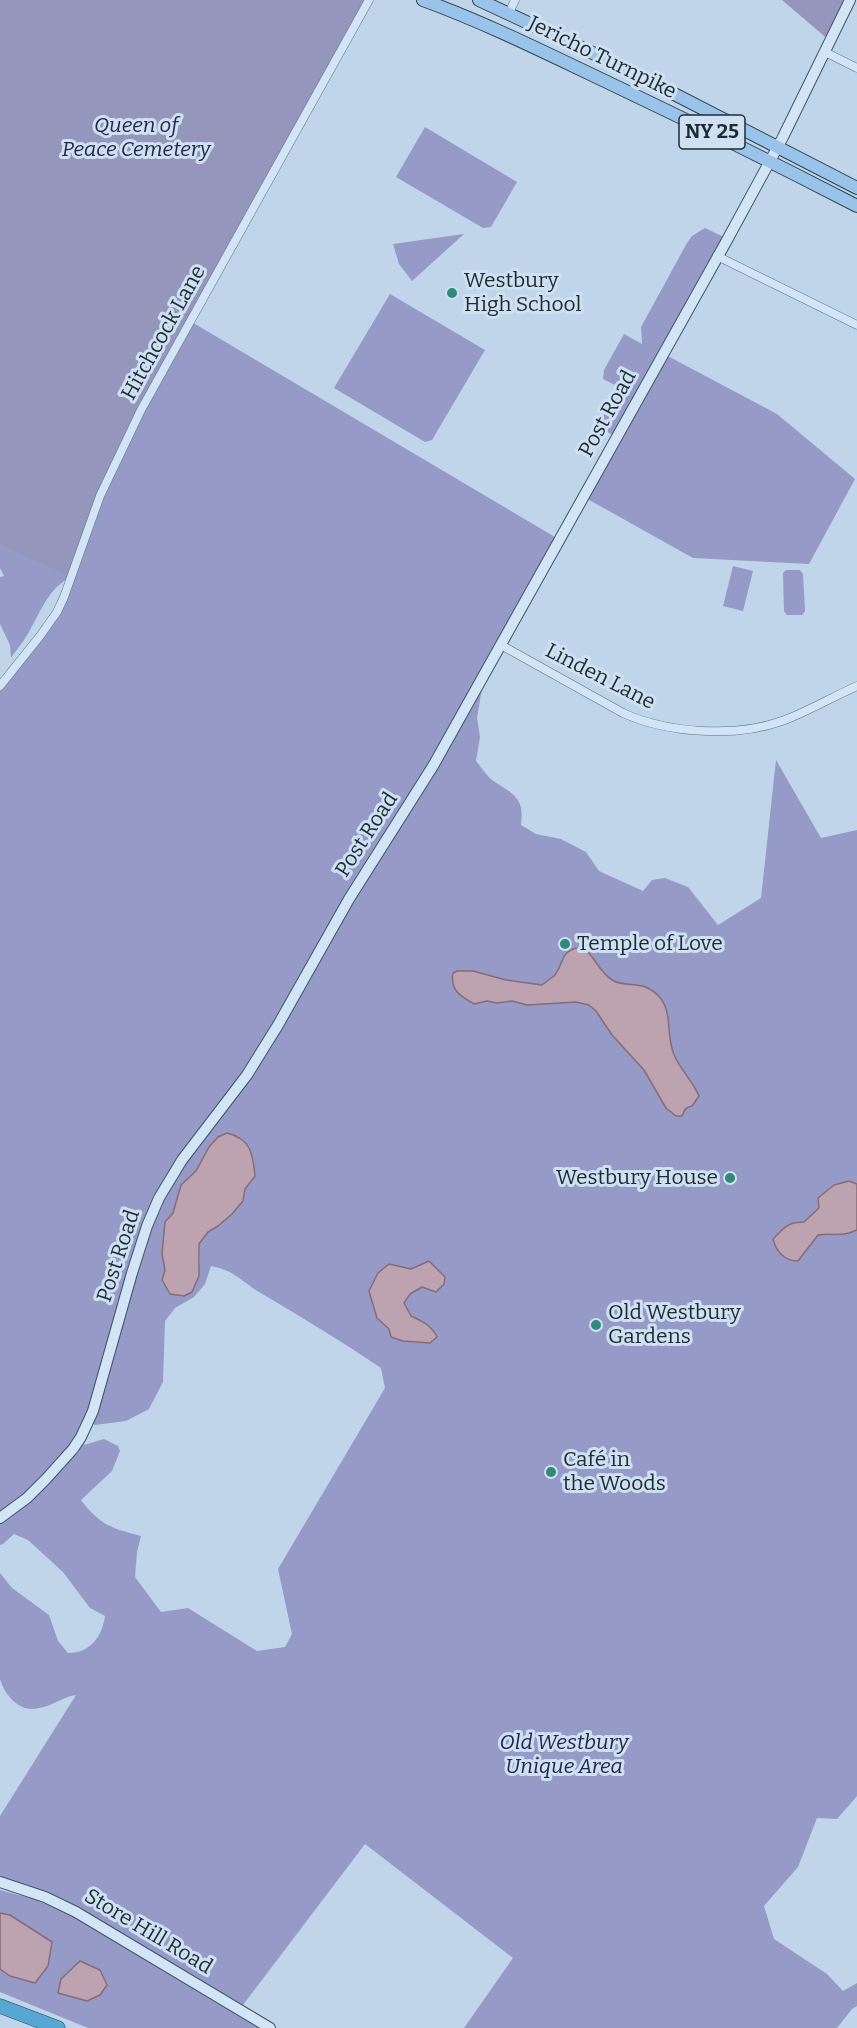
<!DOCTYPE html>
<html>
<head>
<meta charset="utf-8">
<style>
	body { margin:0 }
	canvas { display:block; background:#c0d5e9 }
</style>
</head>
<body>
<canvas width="857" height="2028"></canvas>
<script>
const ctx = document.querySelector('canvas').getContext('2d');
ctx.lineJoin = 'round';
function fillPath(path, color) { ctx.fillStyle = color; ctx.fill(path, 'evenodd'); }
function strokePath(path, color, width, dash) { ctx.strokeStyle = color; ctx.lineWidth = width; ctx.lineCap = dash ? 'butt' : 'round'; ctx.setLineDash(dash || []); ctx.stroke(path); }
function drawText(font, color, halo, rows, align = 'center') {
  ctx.font = font + ' Bitter,serif'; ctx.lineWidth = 6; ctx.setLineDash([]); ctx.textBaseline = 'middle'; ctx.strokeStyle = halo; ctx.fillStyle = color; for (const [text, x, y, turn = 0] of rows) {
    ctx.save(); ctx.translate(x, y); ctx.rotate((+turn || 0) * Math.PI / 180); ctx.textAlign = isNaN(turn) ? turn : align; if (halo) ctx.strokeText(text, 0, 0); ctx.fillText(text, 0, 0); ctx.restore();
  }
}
const green = new Path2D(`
	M 425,127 L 517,182 L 491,227 L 483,228 L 396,177 Z
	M 705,228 L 728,239 L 664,354 L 777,414 L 855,479 L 809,564 L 693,558 L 584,497 L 617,438 L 598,426 L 619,387 L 603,379 L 604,370 L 624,334 L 642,344 L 641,327 L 687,243 L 692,236 Z
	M 464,234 L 412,281 L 399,264 L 393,244 Z
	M 390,294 L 485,350 L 432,440 L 425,442 L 334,388 Z
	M 190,321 L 560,540 L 484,676 L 477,718 L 480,737 L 476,761 C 481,767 486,775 492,780 C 512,794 525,796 521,825 L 536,834 L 561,839 L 586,852 L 599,871 L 643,891 L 652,880 L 665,878 L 688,887 L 718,925 L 761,898 L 776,760 L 821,838 L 857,830 L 857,1796 L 837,1819 L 817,1818 L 798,1867 L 764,1906 L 774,1939 L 827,1974 L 843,1991 L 857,1983 L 857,2006 L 852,2009 L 837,2028 L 464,2028 L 513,1958 L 365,1844 L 243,2005 L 117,1930 L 113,1934 L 0,1882 L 0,1816 L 76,1695 C 63,1697 52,1706 39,1708 C 20,1713 5,1696 0,1679 L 0,1573 L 12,1588 L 49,1615 L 58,1641 L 68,1653 C 90,1653 102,1637 105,1616 L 90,1608 L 63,1572 L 28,1540 L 14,1534 L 3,1544 L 0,1545 L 0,691 L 57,612 L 70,577 C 48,590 42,609 30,630 C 25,640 17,649 11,658 L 10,645 L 0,624 L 0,577 L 4,576 L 0,568 L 0,515 L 100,496 ZM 199,1244 L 200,1264 L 162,1280 L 165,1270 ZM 211,1266 C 235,1271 240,1280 259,1292 C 300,1316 341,1341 381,1368 L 385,1388 L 278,1569 L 292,1634 L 285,1647 L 257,1651 L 188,1608 L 161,1612 L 135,1577 L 137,1552 L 141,1536 C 111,1528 100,1525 81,1500 L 112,1471 L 120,1451 L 118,1446 L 104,1439 L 84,1445 L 92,1423 L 95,1425 L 126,1421 L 149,1409 L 163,1382 L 165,1321 L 175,1308 L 194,1297 L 205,1284 Z
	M 733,566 L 753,571 L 743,611 L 723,606 Z
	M 786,570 L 800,570 L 803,574 L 805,611 L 802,615 L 787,615 L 784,611 L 783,573 Z
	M 0,1890 L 37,1900 L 84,1922 L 260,2028 L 88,2028 L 0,1992 Z`);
const cemetery = new Path2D(`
	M 0,0 L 370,0 L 182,335 L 100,496 L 71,577 L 0,544 Z
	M 782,0 L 850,0 L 830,41 Z`);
const water = new Path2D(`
	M 582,947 C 593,953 598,971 612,980 C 623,987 637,982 648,988 C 678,1004 663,1033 675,1057 C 682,1071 693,1082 699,1096 L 692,1106 C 686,1107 684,1110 682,1116 L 676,1116 L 666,1108 L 644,1070 L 612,1035 L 596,1011 L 589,1005 L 576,1002 L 527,1005 L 512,1001 L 497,1003 L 487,1001 L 474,1004 C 461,996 450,991 453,973 L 457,971 L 473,971 L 506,980 L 542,985 C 546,982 550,979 554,976 C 565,964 558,950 582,947 Z
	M 227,1133 C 251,1139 253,1154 255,1176 L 245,1189 L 243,1201 L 232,1214 L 218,1226 L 208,1232 L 199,1244 L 199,1276 L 192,1292 L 184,1296 L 170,1294 L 162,1280 L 165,1270 L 162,1254 L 165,1222 L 173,1213 L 181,1185 L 196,1171 L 209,1147 L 218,1137 Z
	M 849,1181 L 857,1184 L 857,1230 C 843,1237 832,1233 818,1235 L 798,1261 C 784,1261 776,1251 773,1239 C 785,1227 788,1222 804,1222 L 819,1208 L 818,1198 L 834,1185 Z
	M 429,1261 L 445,1277 L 444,1284 L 436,1292 L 422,1287 L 410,1294 L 404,1303 L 411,1316 C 422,1321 432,1326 437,1337 L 430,1343 L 403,1341 L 391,1337 L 389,1329 L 377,1318 L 369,1291 L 378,1273 L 389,1264 L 411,1269 Z
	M 0,1913 L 10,1915 L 52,1942 L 48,1966 L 35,1983 L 10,1976 L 0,1969 Z
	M 80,1961 L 100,1970 L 107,1985 L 100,1995 L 87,2001 L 58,1993 L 61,1979 Z`);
const minor = new Path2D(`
	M 509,13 L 515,0
	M 825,52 L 857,68
	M 717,256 L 857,325
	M 501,645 L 623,713 C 667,733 735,738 782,721 C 807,712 832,697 857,686
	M 0,686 L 40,636 L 57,612 L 64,597 L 100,496 L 141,410 L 369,0`);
const secondary = new Path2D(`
	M 0,1518 L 27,1498 L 46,1479 L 73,1449 L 81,1437 L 93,1411 L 132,1273 L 147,1226 L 159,1198 L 182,1160 L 247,1075 L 278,1025 L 349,899 L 433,766 L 726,242 L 783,137 L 850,0
	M 0,1882 L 45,1897 L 76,1912 L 270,2028`);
const primary = new Path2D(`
	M 423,0 C 486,23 546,53 607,82 C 691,122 774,163 857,206
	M 479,0 L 614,63 L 857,188`);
const motorway = new Path2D(`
	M 0,2006 L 58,2028`);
const markers = [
	[452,293,6,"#2f8a77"],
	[565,944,6,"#2f8a77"],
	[730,1178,6,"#2f8a77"],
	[596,1325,6,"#2f8a77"],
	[551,1472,6,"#2f8a77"]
];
const shields = [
	[712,132,66]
];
const shieldNames = [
	["NY 25",712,132]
];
const streetNames = [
	["Jericho Turnpike",602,58,26],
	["Hitchcock Lane",164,333,-61],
	["Post Road",608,414,-61],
	["Linden Lane",600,677,27],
	["Post Road",367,835,-57],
	["Post Road",119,1256,-72],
	["Store Hill Road",148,1932,31]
];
const parkNames = [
	["Queen of",136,126],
	["Peace Cemetery",136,150],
	["Old Westbury",564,1743],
	["Unique Area",564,1767]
];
const poiNames = [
	["Westbury",464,281],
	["High School",464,305],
	["Temple of Love",577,944],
	["Westbury House",718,1178,"right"],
	["Old Westbury",608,1313],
	["Gardens",608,1337],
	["Café in",563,1460],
	["the Woods",563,1484]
];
fillPath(green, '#959ac6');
fillPath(cemetery, '#9497bb');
fillPath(water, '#bca3af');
strokePath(water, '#886b78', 1.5);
strokePath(minor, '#5a7481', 9);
strokePath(secondary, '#3d5762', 12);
strokePath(primary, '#2e464f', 14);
strokePath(motorway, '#2e464f', 15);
strokePath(minor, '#d2e4f5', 8);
strokePath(secondary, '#d2e4f5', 10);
strokePath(primary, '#9ac3ea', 12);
strokePath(motorway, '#56a7d3', 14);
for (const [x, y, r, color] of markers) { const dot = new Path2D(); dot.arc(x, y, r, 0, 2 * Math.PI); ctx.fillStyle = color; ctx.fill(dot); strokePath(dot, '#cfe0f2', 2); }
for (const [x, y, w] of shields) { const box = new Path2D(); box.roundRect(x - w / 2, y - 17, w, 34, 4.5); ctx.fillStyle = '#cfe0f2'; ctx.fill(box); strokePath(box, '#1d2c32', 1.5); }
drawText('bold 20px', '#1d2c32', null, shieldNames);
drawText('21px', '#1d2c32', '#cfe0f2', streetNames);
drawText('italic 21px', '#27254c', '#cfe0f2', parkNames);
drawText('21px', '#1d2c32', '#cfe0f2', poiNames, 'left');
</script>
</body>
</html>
